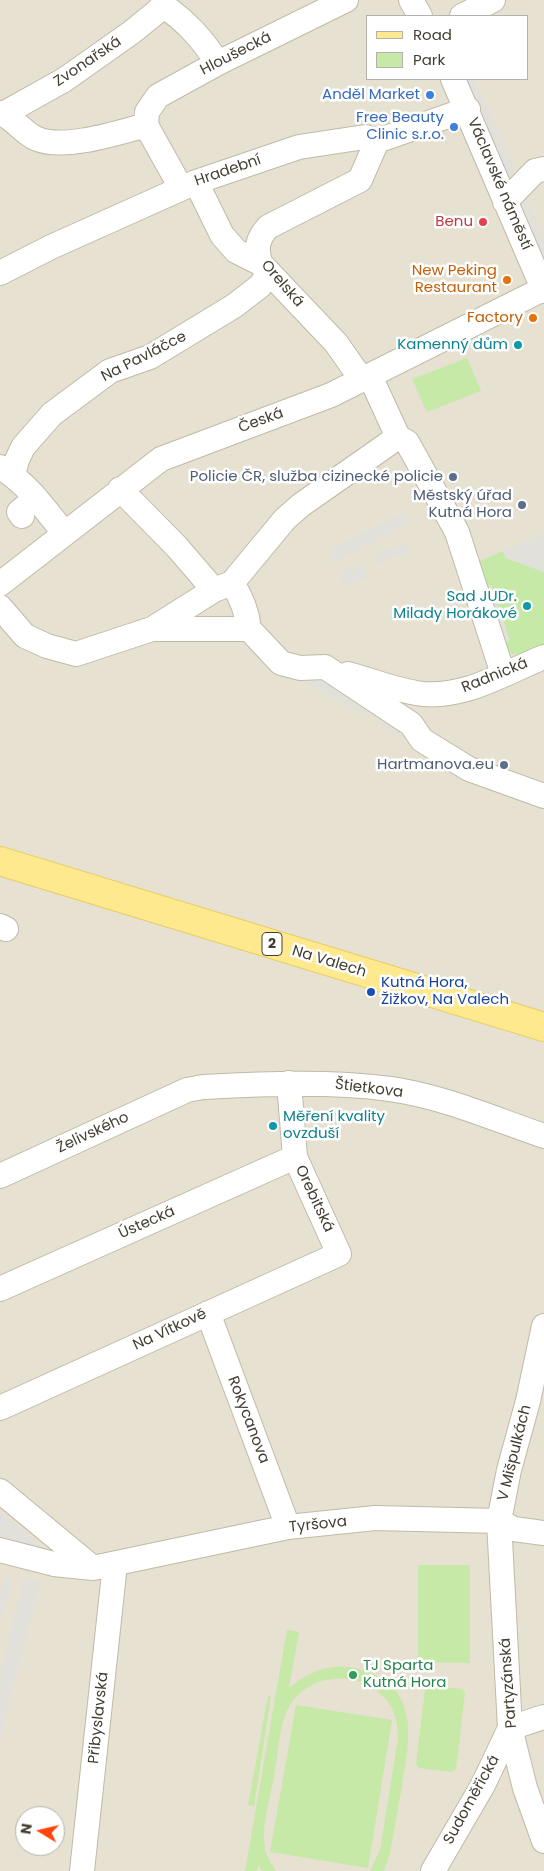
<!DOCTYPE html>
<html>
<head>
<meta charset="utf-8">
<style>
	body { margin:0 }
	#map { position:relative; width:544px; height:1871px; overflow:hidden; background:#f2eee2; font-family:Poppins,sans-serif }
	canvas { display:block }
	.legend { position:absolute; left:366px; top:15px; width:162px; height:65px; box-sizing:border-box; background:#fff; border:1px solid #b4b2ad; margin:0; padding:6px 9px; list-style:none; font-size:15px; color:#433e32 }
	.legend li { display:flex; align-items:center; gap:10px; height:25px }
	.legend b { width:25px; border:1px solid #b4b2ad }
	.north { position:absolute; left:15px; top:1806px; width:50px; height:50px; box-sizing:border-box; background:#fff; border:1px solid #b4b2ad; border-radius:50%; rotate:279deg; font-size:14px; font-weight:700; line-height:20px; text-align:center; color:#433e32 }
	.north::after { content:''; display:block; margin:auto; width:18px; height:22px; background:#ff460c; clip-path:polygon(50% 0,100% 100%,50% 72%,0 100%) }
</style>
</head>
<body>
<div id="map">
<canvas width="544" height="1871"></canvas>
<ul class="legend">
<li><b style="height:6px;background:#ffe98e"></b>Road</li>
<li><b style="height:14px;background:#c6e9a8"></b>Park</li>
</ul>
<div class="north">N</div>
</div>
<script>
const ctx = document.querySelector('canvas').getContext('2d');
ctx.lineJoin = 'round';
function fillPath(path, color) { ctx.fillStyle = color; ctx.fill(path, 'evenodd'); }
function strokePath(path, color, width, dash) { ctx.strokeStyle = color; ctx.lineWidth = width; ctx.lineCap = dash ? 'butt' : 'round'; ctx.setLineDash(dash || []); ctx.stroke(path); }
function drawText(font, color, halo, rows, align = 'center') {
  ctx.font = font + ' Poppins,sans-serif'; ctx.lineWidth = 5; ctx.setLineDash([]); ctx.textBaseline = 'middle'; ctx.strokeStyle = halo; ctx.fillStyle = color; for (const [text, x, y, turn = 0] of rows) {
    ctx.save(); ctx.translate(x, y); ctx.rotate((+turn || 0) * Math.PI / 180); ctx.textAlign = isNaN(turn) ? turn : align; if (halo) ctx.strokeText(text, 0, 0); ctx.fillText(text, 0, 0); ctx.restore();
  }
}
const residential = new Path2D(`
	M 0,0 L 544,0 L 544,1871 L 0,1871 ZM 368,16 L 528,16 L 528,79 L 368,79 ZM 25,1816 L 55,1816 L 55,1846 L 25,1846 Z`);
const green = new Path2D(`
	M 467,358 L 481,391 L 427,412 L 412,379 Z
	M 503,551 L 506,558 L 544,572 L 544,648 L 521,654 L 511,654 L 504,642 L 509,640 L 477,562 Z
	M 418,1565 L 470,1565 L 470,1663 L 418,1662 Z
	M 287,1630 L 299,1632 L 289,1688 C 310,1671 332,1662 359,1669 C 421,1685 410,1739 402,1786 C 398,1808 394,1831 390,1853 L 384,1871 L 370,1871 L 380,1850 L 398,1739 C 398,1726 396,1713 388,1702 C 369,1675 325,1670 300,1693 C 294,1699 288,1707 285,1715 C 279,1732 278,1753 275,1771 C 271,1793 264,1817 264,1839 C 264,1851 269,1861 276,1871 L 262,1871 L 258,1865 L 257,1871 L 245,1871 Z
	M 429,1686 L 462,1689 L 465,1693 L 456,1769 L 452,1772 L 419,1768 L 416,1764 L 425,1689 Z
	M 268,1696 L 271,1696 L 254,1806 L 248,1805 Z
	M 296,1705 L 392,1720 L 368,1868 L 270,1852 Z`);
const parking = new Path2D(`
	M 462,79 L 474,79 L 511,160 L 544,241 L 544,267 Z
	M 405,512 L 410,523 L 333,562 L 329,549 Z
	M 544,534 L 544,572 L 506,558 L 503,551 Z
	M 406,544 L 409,552 L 386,559 L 378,566 L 375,555 L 383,550 Z
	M 363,565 L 367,578 L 343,585 L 340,572 Z
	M 491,585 L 510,640 L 499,644 L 481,589 Z
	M 312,674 L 337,685 L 369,704 L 363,714 L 308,685 Z
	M 386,715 L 409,726 L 402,736 L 380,725 Z
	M 0,1512 L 40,1545 L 38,1548 L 0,1536 Z
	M 24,1577 L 40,1582 L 0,1738 L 0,1673 Z
	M 4,1578 L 12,1580 L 3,1615 L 0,1614 L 0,1592 Z`);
const minor = new Path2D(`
	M 411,0 L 420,16
	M 164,6 C 187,22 202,39 218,63
	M 462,16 L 493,0
	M 453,79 L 544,291
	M 0,113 C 12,117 23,132 35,138 C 62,151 117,133 146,125 L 147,112 L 158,96 L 218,63 L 346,0
	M 3,114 L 64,80 L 132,32 L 164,6 L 163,0
	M 146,125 L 181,188
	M 196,182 L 222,235 L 236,251 L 260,263
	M 505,202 L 535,171 L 544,169
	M 0,273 L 51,247 L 196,182 L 299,147 L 365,137 L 377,141 L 468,109
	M 370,376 L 398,437 L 407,442 L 457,532 L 503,674
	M 362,380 L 336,343 L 260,263 C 256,248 257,239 268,227 L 360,180 L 377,141
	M 0,467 C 27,483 45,509 64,533
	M 13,475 L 17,460 L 23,447 L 52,414 L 110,371 L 150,357 L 234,306 L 260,286 L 269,273
	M 120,489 L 177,547 L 214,590
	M 22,516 L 19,512 L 36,498
	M 232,583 L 285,519 L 301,505 L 398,437
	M 0,584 L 161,459 L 331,395 L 543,289
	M 0,607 L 25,636 L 47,646 L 76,654 L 152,629 L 214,590 L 232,583 C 242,598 247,611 249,629
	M 152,629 L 249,629
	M 249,629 L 281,663 L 300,668 L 325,667 L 411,724 L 422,740 L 469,769 L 544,796
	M 348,674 C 370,680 393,689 416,693 C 461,701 504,673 544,657
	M 0,926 L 6,929
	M 0,1176 L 187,1090 L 203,1087 C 266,1084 328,1081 390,1089 C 442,1096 494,1119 544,1136
	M 0,1289 L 295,1157
	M 208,1313 L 288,1527
	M 544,1326 L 528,1401 L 509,1470 L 499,1521 L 510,1728 L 525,1788 L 544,1841
	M 0,1408 L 339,1254 L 295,1157 L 289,1083
	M 0,1491 L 93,1568
	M 0,1550 L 54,1564 L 93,1568 L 288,1527 L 375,1518 L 499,1521 L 514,1529 L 544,1533
	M 82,1871 L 115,1564
	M 433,1871 L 483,1785 L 510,1728 L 544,1717`);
const major = new Path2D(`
	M 0,861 L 544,1027`);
const markers = [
	[430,95,5,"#3f7fe0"],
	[454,127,5,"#3f7fe0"],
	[483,222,5,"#e0444e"],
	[507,280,5,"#e8710a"],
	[533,318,5,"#e8710a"],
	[518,345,5,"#0f9aa8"],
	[453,477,5,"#5c6f8a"],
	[522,505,5,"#5c6f8a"],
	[527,606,5,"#0f9aa8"],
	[504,765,5,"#5c6f8a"],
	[371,992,5,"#1a4fb4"],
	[273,1126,5,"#0f9aa8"],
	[353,1675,5,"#2e9e5b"]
];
const shields = [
	[272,944,20]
];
const shieldNames = [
	["2",272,944]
];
const streetNames = [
	["Hloušecká",236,54,-27],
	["Zvonařská",88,62,-34],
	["Hradební",228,171,-19],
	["Václavské náměstí",499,184,67],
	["Orelská",282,284,49],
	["Na Pavláčce",144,357,-27],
	["Česká",261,421,-20],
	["Radnická",495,676,-22],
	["Na Valech",329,962,17],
	["Štietkova",369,1089,7],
	["Želivského",93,1133,-25],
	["Orebitská",314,1199,65],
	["Ústecká",147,1223,-24],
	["Na Vítkově",170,1330,-25],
	["Rokycanova",248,1420,69],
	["V Mišpulkách",515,1453,-76],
	["Tyršova",318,1525,-6],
	["Partyzánská",509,1683,-94],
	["Přibyslavská",99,1718,-84],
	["Sudoměřická",472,1800,-61]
];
const shopNames = [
	["Anděl Market",420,95],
	["Free Beauty",444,118],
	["Clinic s.r.o.",444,135]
];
const healthNames = [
	["Benu",473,222]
];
const foodNames = [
	["New Peking",497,271],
	["Restaurant",497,288],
	["Factory",523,318]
];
const cultureNames = [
	["Kamenný dům",508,345],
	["Sad JUDr.",517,597],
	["Milady Horákové",517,614],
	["Měření kvality",283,1117,"left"],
	["ovzduší",283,1134,"left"]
];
const serviceNames = [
	["Policie ČR, služba cizinecké policie",443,477],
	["Městský úřad",512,496],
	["Kutná Hora",512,513],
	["Hartmanova.eu",494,765]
];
const transitNames = [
	["Kutná Hora,",381,983],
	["Žižkov, Na Valech",381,1000]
];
const leisureNames = [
	["TJ Sparta",363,1666],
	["Kutná Hora",363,1683]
];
fillPath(residential, '#e6e1d0');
fillPath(green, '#c6e9a8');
fillPath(parking, '#e2e0db');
strokePath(minor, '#c0baa7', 26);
strokePath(major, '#e8ca5a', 30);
strokePath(minor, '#fff', 24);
strokePath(major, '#ffe98e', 28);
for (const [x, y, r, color] of markers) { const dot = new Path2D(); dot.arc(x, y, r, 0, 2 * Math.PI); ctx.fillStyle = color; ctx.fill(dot); strokePath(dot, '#fff', 2); }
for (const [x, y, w] of shields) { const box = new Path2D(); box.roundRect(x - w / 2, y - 11.5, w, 23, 4); ctx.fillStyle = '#fff'; ctx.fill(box); strokePath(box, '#433e32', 1); }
drawText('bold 14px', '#433e32', null, shieldNames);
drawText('15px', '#433e32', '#fff', streetNames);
drawText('15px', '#366cbe', '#fff', shopNames, 'right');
drawText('15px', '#be3a42', '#fff', healthNames, 'right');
drawText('15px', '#c56008', '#fff', foodNames, 'right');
drawText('15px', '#0d838f', '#fff', cultureNames, 'right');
drawText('15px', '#4e5e75', '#fff', serviceNames, 'right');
drawText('15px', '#164399', '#fff', transitNames, 'left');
drawText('15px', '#27864d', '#fff', leisureNames, 'left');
</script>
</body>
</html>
